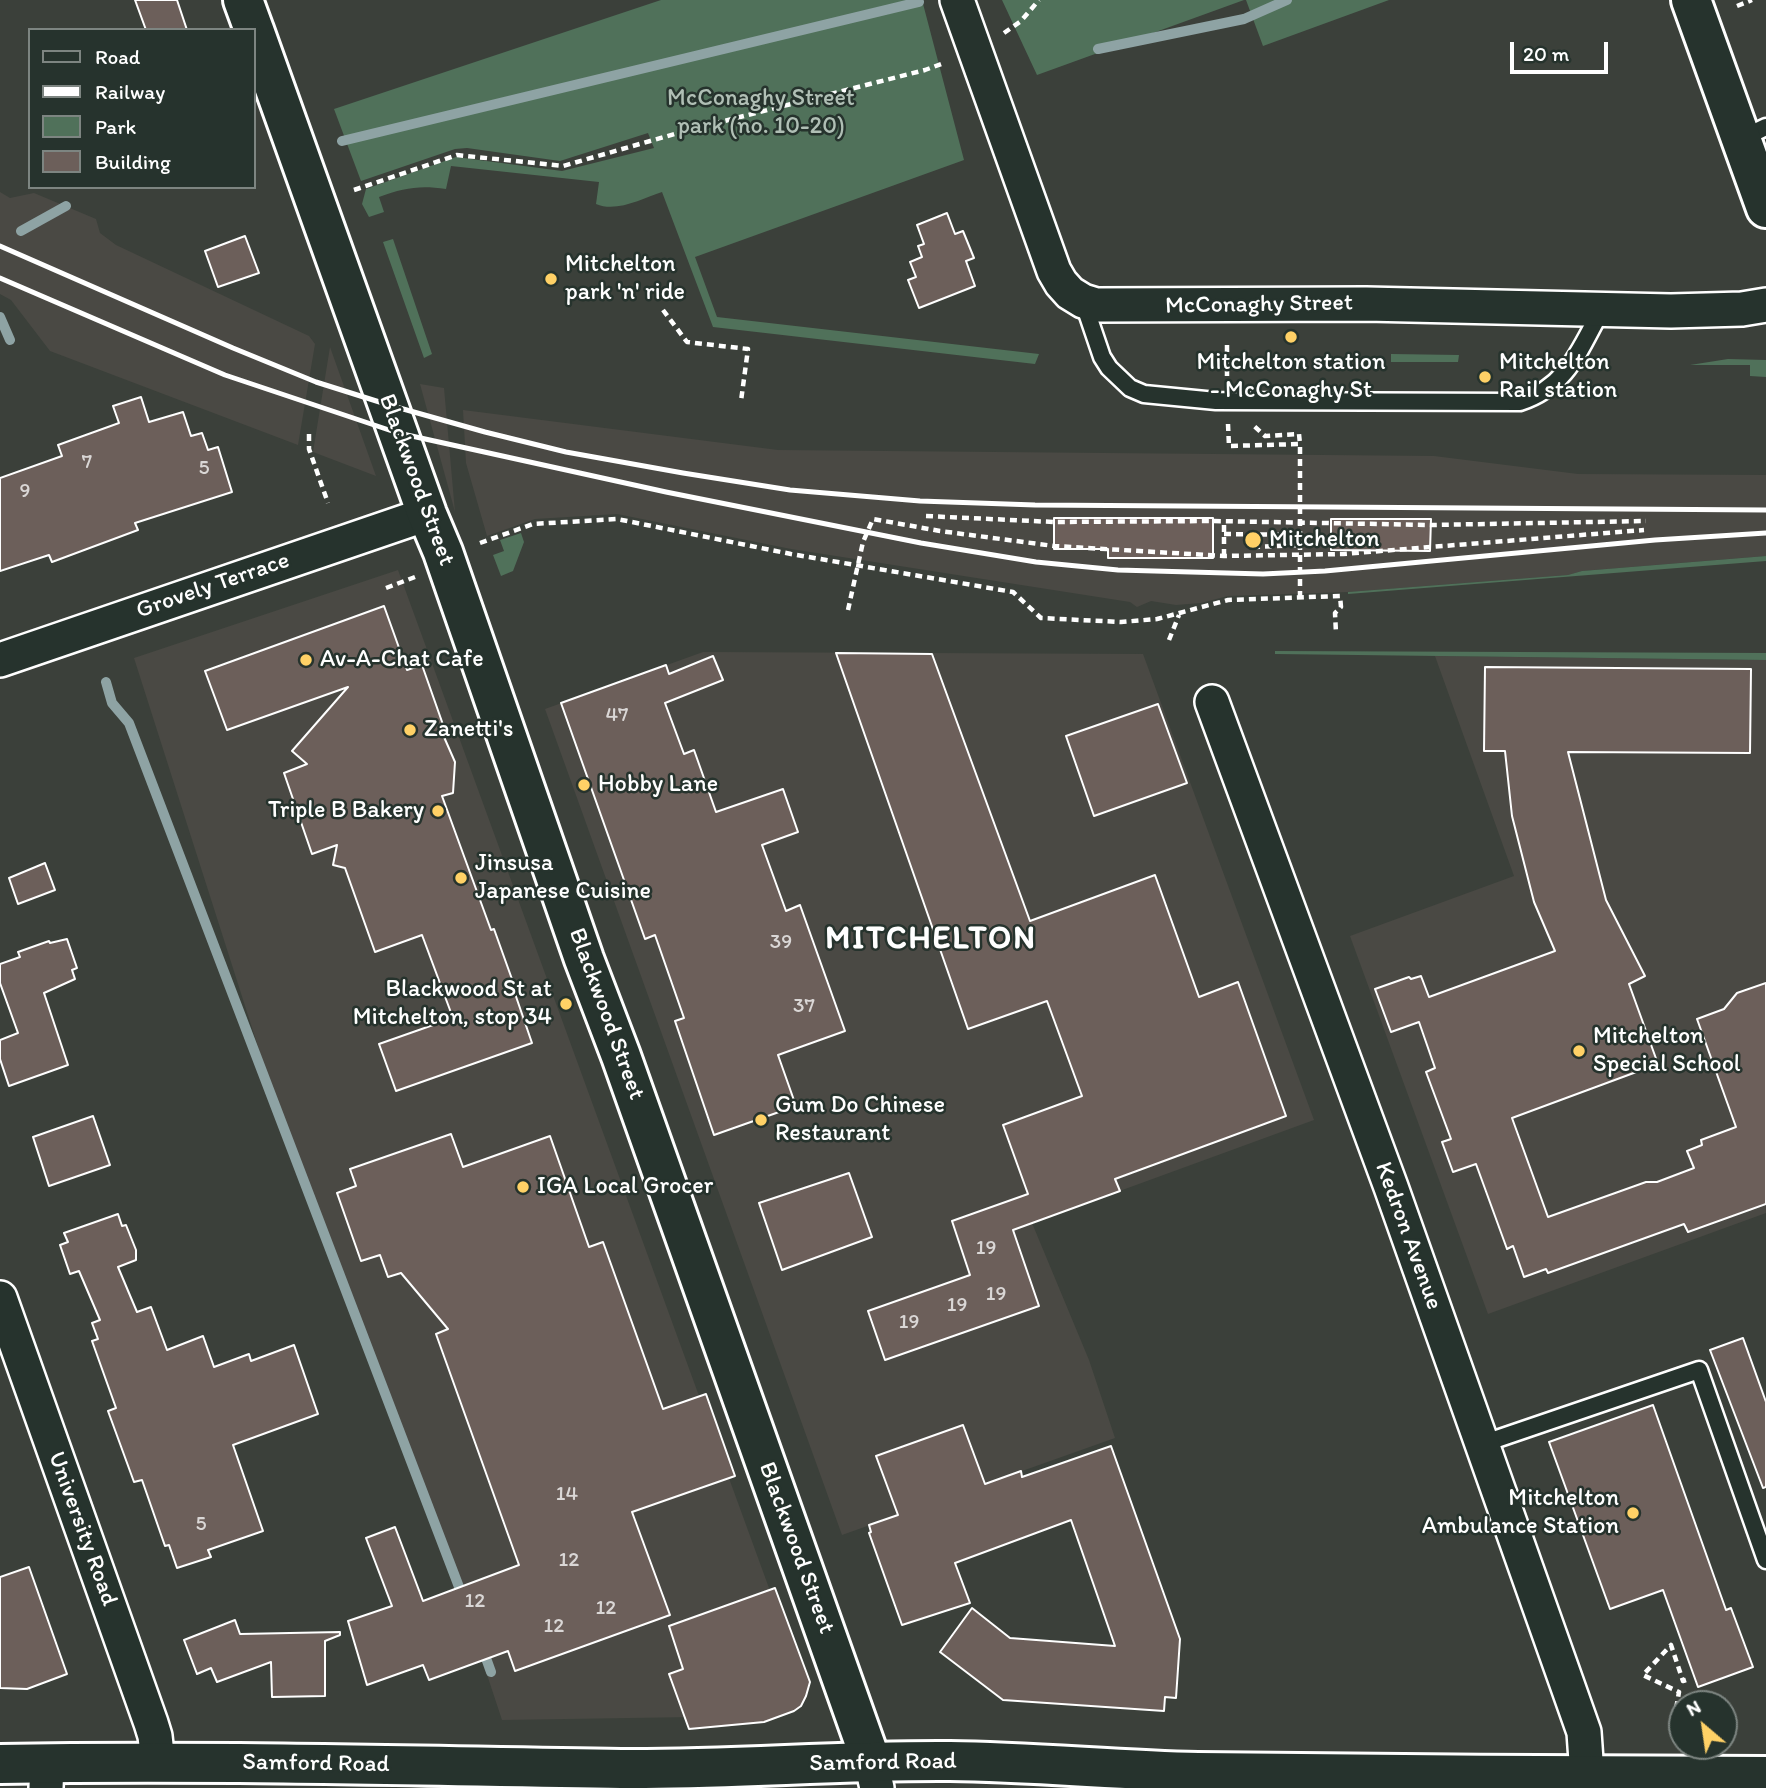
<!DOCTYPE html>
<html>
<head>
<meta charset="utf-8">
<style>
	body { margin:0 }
	#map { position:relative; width:1766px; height:1788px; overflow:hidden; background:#3b403a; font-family:Itim,sans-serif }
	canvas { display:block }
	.legend { position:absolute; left:28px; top:28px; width:228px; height:161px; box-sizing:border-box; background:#26332d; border:2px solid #7d8581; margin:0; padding:9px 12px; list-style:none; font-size:21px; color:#fff }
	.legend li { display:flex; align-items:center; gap:14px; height:35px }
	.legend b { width:35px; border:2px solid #7d8581 }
	.north { position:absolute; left:1668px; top:1690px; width:70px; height:70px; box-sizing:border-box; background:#26332d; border:2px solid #7d8581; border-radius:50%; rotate:331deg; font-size:19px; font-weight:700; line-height:28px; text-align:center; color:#fff }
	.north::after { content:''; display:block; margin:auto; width:24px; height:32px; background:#ffd166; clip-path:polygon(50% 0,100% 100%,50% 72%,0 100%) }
	.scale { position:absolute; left:1510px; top:42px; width:98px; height:32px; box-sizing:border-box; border:4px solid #fff; border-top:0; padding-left:9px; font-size:21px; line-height:24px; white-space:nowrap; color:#fff; -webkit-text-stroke:5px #26332d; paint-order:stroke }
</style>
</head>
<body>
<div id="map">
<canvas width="1766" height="1788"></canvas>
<ul class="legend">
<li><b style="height:9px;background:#26332d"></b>Road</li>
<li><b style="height:9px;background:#fff"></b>Railway</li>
<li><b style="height:19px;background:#50715a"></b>Park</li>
<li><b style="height:19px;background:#6c5f5a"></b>Building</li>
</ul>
<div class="north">N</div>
<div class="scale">20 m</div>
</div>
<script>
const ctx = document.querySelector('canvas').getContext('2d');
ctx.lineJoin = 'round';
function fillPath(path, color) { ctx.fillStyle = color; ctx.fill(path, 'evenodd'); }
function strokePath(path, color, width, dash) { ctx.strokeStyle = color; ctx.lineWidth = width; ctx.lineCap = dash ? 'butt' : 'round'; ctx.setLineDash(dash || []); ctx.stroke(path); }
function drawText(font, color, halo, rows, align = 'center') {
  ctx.font = font + ' Itim,sans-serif'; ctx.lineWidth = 5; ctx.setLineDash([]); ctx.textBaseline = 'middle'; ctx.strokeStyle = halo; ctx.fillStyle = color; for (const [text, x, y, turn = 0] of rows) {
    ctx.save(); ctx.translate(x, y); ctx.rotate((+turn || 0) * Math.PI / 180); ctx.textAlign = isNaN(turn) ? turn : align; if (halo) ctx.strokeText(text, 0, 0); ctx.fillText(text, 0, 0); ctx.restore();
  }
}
const built = new Path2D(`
	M 0,192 L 10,198 L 34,193 L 96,219 L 100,233 L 116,245 L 309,336 L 315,344 L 298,445 L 50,351 L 11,300 L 0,294 Z
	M 330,347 L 376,476 L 313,452 Z
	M 420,384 L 444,388 L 455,512 Z
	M 463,410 L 778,450 L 1434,456 L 1578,474 L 1766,475 L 1766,556 L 1582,571 L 1568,575 L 1348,592 L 1228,596 L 1201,603 L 1176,605 L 1151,601 L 1137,607 L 1130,602 L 791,549 L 617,514 L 535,519 L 487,536 L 466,463 Z
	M 398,570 L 804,1684 L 757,1716 L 502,1720 L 457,1584 L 284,1128 L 134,658 Z
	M 703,652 L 1143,654 L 1314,1120 L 1032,1223 L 1089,1360 L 1115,1438 L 842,1535 L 545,709 Z
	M 1435,656 L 1766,660 L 1766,1213 L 1488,1314 L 1350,936 L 1514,876 Z`);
const green = new Path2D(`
	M 661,0 L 922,0 L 964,160 L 695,257 L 717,317 L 1039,354 L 1035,364 L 713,327 L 662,192 C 643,198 617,213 596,204 L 599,182 L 451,166 L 446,189 C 419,185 404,188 379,197 L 384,212 L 369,217 L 362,204 L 366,189 L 456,157 L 562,171 L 654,148 L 648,133 L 560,161 L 467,148 L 455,149 L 361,181 L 334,109 Z
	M 1002,0 L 1244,0 L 1037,75 Z
	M 1246,0 L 1389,0 L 1263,46 Z
	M 393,239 L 432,354 L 424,358 L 383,242 Z
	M 1391,354 L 1459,355 L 1458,362 L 1391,362 Z
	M 1728,359 L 1766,360 L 1766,377 L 1750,376 L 1750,365 L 1690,365 Z
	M 521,533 L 524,542 L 513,571 L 501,576 L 493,555 L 504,551 L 500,540 Z
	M 1766,556 L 1766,561 L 1348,594 L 1348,592 L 1568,575 L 1582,571 Z
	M 1275,651 L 1766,653 L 1766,660 L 1275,654 Z`);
const stream = new Path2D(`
	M 1098,49 L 1244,19 L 1287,0
	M 342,141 L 919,2
	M 21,231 L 66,206
	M 0,317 L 10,340
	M 106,682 L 112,703 L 129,723 L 464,1600
	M 482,1647 L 491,1672`);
const building = new Path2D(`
	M 135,0 L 177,0 L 187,30 L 146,30 Z
	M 947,213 L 955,234 L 963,231 L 974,258 L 966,261 L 975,286 L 919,308 L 908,280 L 916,277 L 910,262 L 922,257 L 918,246 L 924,244 L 917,225 Z
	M 245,236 L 259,273 L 218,287 L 205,251 Z
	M 141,397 L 149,422 L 183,412 L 191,436 L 202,433 L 208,450 L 218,447 L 232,492 L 135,523 L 138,530 L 52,562 L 49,555 L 0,571 L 0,478 L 62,456 L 58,445 L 119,423 L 113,406 Z
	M 1054,518 L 1213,518 L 1213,558 L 1108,558 L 1108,549 L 1054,549 Z
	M 1331,519 L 1431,519 L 1430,551 L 1331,550 Z
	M 384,606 L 407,670 L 422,665 L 447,736 L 444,737 L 455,762 L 453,793 L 442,796 L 491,930 L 494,929 L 513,982 L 511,982 L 532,1043 L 396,1091 L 379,1044 L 453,1018 L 422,935 L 375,952 L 345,868 L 333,865 L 337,845 L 312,854 L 284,773 L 307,764 L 292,751 L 348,687 L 227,730 L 205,671 Z
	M 836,653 L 932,654 L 1030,921 L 1155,875 L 1199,997 L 1238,982 L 1286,1116 L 1115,1179 L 1120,1191 L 1013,1230 L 1039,1306 L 885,1360 L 868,1311 L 970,1275 L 952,1221 L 1028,1194 L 1003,1125 L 1082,1096 L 1047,1001 L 968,1029 Z
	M 713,656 L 723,680 L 665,703 L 684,754 L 694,750 L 716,812 L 783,789 L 798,832 L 762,845 L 786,911 L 800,905 L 845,1031 L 778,1055 L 796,1106 L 714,1135 L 675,1021 L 684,1018 L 655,935 L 645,939 L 561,703 L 666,665 L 669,674 Z
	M 1485,667 L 1751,669 L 1750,753 L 1568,752 L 1606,900 L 1645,976 L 1629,984 L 1658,1064 L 1512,1118 L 1548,1217 L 1646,1182 L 1657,1182 L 1694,1168 L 1687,1151 L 1702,1145 L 1701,1140 L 1736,1127 L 1697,1019 L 1724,1009 L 1737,993 L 1766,983 L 1766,1204 L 1688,1232 L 1684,1224 L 1548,1273 L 1546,1269 L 1524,1277 L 1513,1246 L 1507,1249 L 1476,1164 L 1453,1172 L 1442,1142 L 1451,1139 L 1426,1072 L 1435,1068 L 1419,1022 L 1391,1032 L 1375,989 L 1409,977 L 1411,979 L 1421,976 L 1429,997 L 1555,951 L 1534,902 L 1512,816 L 1505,751 L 1484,751 Z
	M 1158,704 L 1187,783 L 1094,816 L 1066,736 Z
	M 45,863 L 55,890 L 18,904 L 9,878 Z
	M 67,939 L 77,968 L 72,970 L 75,979 L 44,993 L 68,1065 L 9,1086 L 0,1059 L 0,1040 L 18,1033 L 0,983 L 0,964 L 20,957 L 18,952 L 49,941 L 50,943 Z
	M 93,1116 L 110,1165 L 49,1186 L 33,1137 Z
	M 451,1134 L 463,1167 L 550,1136 L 589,1247 L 603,1242 L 663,1409 L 706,1394 L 735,1476 L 632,1512 L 670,1615 L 515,1671 L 508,1651 L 429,1680 L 423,1665 L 367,1685 L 348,1621 L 392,1606 L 366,1538 L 395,1527 L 423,1601 L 519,1565 L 436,1334 L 448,1329 L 401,1273 L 388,1277 L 380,1255 L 361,1261 L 337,1193 L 356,1186 L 350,1169 Z
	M 849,1173 L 872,1237 L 782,1270 L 759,1203 Z
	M 118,1214 L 122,1226 L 126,1225 L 136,1250 L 136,1260 L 118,1267 L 137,1312 L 151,1307 L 167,1350 L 203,1336 L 214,1367 L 249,1354 L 251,1361 L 294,1345 L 318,1414 L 233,1445 L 263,1531 L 208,1550 L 211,1557 L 177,1568 L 169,1545 L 165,1546 L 142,1480 L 134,1482 L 108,1411 L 116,1408 L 92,1341 L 98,1339 L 92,1323 L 100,1320 L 79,1271 L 70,1274 L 60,1245 L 68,1242 L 64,1233 Z
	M 1743,1338 L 1766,1402 L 1766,1487 L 1763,1488 L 1710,1350 Z
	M 1653,1405 L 1726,1610 L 1731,1608 L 1753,1667 L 1698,1687 L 1663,1590 L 1610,1609 L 1549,1442 Z
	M 963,1425 L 985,1484 L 1021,1471 L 1022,1477 L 1111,1446 L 1180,1639 L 1176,1698 L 1165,1697 L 1164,1711 L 1003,1700 L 940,1652 L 972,1608 L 1010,1638 L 1115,1646 L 1071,1520 L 955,1563 L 970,1603 L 902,1625 L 869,1533 L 871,1532 L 869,1525 L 898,1515 L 876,1456 Z
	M 29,1567 L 67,1674 L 27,1689 L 0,1688 L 0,1577 Z
	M 775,1588 L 810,1682 L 806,1696 L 801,1706 L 794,1711 L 764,1722 L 689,1729 L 669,1674 L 683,1669 L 669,1626 Z
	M 235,1620 L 240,1634 L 340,1632 L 340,1635 L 325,1641 L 325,1696 L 272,1697 L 271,1662 L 217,1682 L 211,1668 L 197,1674 L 184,1640 Z`);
const path = new Path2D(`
	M 1737,6 L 1752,0
	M 1004,33 L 1021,21 L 1039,0
	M 354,190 L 457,155 L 563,166 L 685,131 L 925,70 L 944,63
	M 663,310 L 687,342 L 748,349 L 741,401
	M 1227,345 L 1227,377
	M 1228,424 L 1229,446 L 1300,444 L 1299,434 L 1265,436 L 1254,426
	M 309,434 L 309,449 L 328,503
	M 926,516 L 1054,522 L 1214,521 L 1431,525 L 1646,521
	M 1224,534 L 1300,535
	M 480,543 L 533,524 L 617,519 L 791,554 L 1013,592 L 1041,618 L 1121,622 L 1157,619 L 1228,600 L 1340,596 L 1341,607 L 1335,613 L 1336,633
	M 1253,547 L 1300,545
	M 1224,556 L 1224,521
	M 386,588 L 415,577
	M 848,610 L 863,542 L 873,519 L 940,531 L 1054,546 L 1224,556 L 1343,554 L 1644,530
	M 1169,640 L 1179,615
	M 1672,1732 L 1679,1692 L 1643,1675 L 1671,1645 L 1683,1681 L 1686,1680`);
const service = new Path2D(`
	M 1741,139 L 1766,127
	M 1083,301 L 1102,357 L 1109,368 L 1130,388 L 1144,394 L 1216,401 L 1520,402 C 1568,386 1579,350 1602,309
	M 1482,1444 L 1699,1370 L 1766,1560`);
const minor = new Path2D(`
	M 957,0 L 1054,271 L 1061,283 L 1070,293 L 1083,301 L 1096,305 L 1366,304 L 1671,311 L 1742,309 L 1766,305
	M 0,660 L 427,514
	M 1212,702 L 1391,1187 L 1566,1681 L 1584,1732 L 1587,1775
	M 0,1298 L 151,1723 L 155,1736 L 158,1763
	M 871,1761 L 877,1788
	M 46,1788 L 47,1763`);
const tertiary = new Path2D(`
	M 243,0 L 254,30
	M 1691,0 L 1766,208
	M 254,30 L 427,514 L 443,552 L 584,959 L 621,1056 L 871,1761`);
const primary = new Path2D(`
	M 0,1764 C 207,1760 414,1766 621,1769 C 731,1770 840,1760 950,1761 C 1033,1762 1115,1770 1198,1772 C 1387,1775 1577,1775 1766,1776`);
const rail = new Path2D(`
	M 0,246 L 233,348 L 316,382 L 389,405 L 485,432 L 566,452 L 683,473 L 790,490 L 920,501 L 1035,505 L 1766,510
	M 0,278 L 225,375 L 398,433 L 666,492 L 921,543 L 1036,562 L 1118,570 L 1263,574 L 1325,571 L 1655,540 L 1766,533`);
const pathBridge = new Path2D(`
	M 1300,598 L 1300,444`);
const markers = [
	[551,279,7,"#ffd166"],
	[1291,337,7,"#ffd166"],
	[1485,377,7,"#ffd166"],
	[1253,540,9,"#ffd166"],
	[306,660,7,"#ffd166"],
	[410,730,7,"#ffd166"],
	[584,785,7,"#ffd166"],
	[438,811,7,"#ffd166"],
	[461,878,7,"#ffd166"],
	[566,1004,7,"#ffd166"],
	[1579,1051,7,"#ffd166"],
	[761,1120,7,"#ffd166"],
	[523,1187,7,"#ffd166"],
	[1633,1513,7,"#ffd166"]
];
const numberNames = [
	["7",87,463],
	["5",204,469],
	["9",25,492],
	["47",617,716],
	["39",781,943],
	["37",804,1007],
	["19",986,1249],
	["19",996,1295],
	["19",957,1306],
	["19",909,1323],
	["14",567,1495],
	["5",201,1525],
	["12",569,1561],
	["12",475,1602],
	["12",606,1609],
	["12",554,1627]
];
const parkNames = [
	["McConaghy Street",761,99],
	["park (no. 10-20)",761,127]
];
const poiNames = [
	["Mitchelton",565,265],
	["park 'n' ride",565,293],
	["Mitchelton station",1291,363,"center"],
	["- McConaghy St",1291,391,"center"],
	["Mitchelton",1499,363],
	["Rail station",1499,391],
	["Mitchelton",1269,540],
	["Av-A-Chat Cafe",320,660],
	["Zanetti's",424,730],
	["Hobby Lane",598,785],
	["Triple B Bakery",424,811,"right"],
	["Jinsusa",475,864],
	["Japanese Cuisine",475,892],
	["Blackwood St at",552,990,"right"],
	["Mitchelton, stop 34",552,1018,"right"],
	["Mitchelton",1593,1037],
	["Special School",1593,1065],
	["Gum Do Chinese",775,1106],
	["Restaurant",775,1134],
	["IGA Local Grocer",537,1187],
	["Mitchelton",1619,1499,"right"],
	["Ambulance Station",1619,1527,"right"]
];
const streetNames = [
	["McConaghy Street",1259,305,-1],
	["Blackwood Street",416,480,70],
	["Grovely Terrace",213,586,-19],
	["Blackwood Street",606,1014,70],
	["Kedron Avenue",1408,1236,70],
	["University Road",82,1529,70],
	["Blackwood Street",796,1548,70],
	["Samford Road",883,1763,-1],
	["Samford Road",316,1764,1]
];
const districtNames = [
	["MITCHELTON",931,940]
];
fillPath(built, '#4a4944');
fillPath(green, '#50715a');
strokePath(stream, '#8ea3a4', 10);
fillPath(building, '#6c5f5a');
strokePath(building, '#fff', 2);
strokePath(service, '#fff', 21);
strokePath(minor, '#fff', 38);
strokePath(tertiary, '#fff', 44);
strokePath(primary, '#fff', 44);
strokePath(path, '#fff', 4.5, [7, 5]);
strokePath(service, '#26332d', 16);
strokePath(minor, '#26332d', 33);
strokePath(tertiary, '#26332d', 38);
strokePath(primary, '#26332d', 38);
strokePath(rail, '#fff', 5);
strokePath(pathBridge, '#fff', 4.5, [7, 5]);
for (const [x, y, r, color] of markers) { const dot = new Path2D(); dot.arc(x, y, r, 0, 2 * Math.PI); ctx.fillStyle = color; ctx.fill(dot); strokePath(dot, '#26332d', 2.5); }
drawText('21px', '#dad7d6', null, numberNames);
drawText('24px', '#b0bfb5', '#26332d', parkNames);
drawText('24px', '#fff', '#26332d', poiNames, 'left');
drawText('24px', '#fff', '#26332d', streetNames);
ctx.letterSpacing = '2px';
drawText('bold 32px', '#fff', '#26332d', districtNames);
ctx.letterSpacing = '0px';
</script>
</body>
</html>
